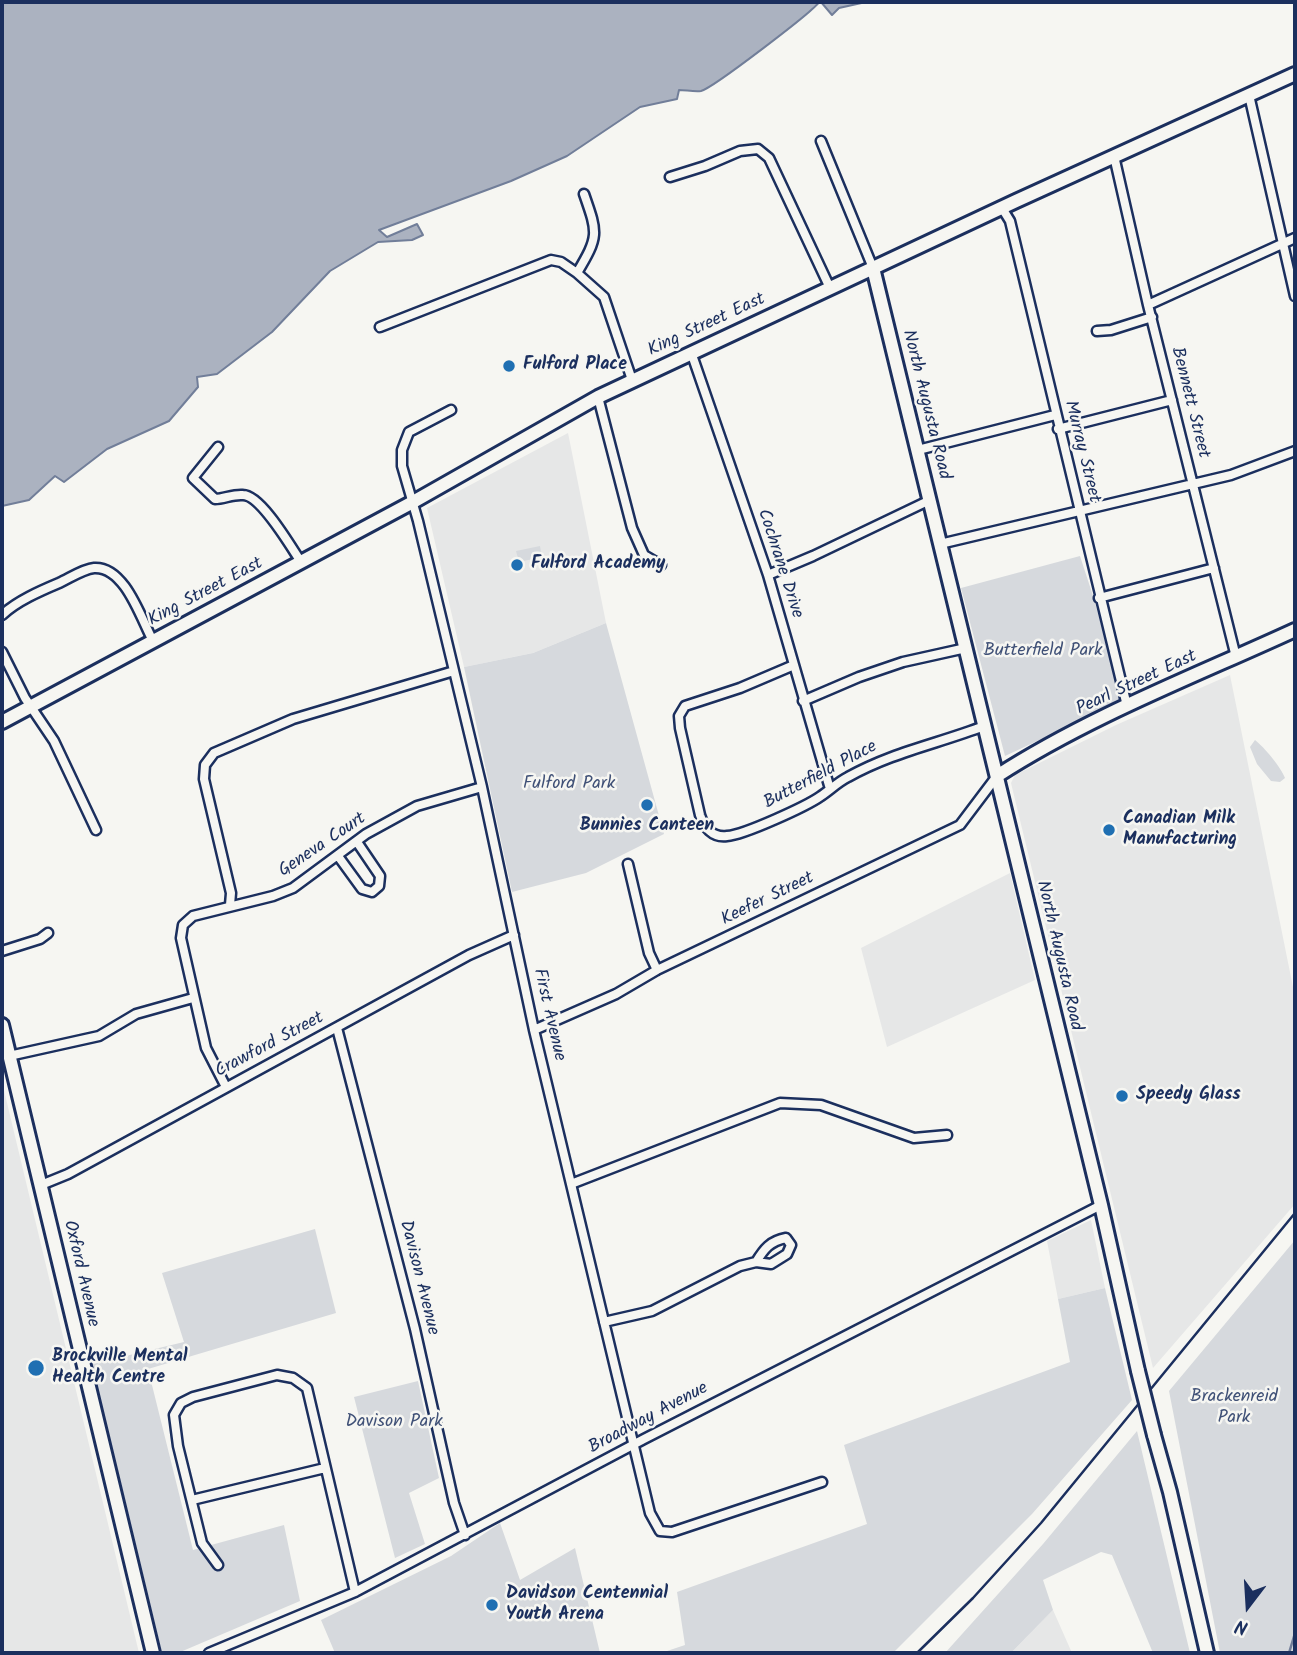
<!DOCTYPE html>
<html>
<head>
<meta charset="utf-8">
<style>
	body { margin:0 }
	#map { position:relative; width:1297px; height:1655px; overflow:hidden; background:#f6f6f2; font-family:Kalam,sans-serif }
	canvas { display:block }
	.frame { position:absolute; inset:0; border:4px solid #1b2f5e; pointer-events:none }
	.north { position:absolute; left:1213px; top:1571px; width:70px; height:70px; -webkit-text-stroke:5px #f6f6f2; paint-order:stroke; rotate:197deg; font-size:19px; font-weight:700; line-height:28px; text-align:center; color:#1b2f5e }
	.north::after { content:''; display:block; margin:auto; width:24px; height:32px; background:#1b2f5e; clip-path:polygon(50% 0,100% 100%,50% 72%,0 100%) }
</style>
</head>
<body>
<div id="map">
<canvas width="1297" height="1655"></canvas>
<div class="frame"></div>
<div class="north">N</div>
</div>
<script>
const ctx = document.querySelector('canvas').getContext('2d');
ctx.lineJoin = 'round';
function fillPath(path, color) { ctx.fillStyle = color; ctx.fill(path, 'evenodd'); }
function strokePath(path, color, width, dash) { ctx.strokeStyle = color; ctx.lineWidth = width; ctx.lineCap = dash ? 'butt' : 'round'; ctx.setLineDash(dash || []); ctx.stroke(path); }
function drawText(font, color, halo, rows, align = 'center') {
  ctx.font = font + ' Kalam,sans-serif'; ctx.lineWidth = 5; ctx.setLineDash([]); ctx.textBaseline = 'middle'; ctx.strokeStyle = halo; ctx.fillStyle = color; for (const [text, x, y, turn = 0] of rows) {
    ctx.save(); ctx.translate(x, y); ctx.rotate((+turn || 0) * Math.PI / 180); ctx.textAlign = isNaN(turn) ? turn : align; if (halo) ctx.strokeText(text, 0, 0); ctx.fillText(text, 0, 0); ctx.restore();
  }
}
const built = new Path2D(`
	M 568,433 L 606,623 L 533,653 L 464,667 L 427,508 Z
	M 1230,675 L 1295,997 L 1295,1204 L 1153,1368 L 1011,783 L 1015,775 L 1116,725 Z
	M 1010,873 L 1035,980 L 887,1047 L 861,948 Z
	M 2,1082 L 139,1653 L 2,1653 Z
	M 1091,1220 L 1105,1288 L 1058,1299 L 1047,1241 Z
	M 1053,1610 L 1072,1653 L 1011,1653 Z`);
const green = new Path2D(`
	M 540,546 L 542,557 L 519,562 L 516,551 Z
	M 1080,556 L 1095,602 L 1121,702 L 1005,756 L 961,588 Z
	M 606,623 L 664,834 L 586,873 L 512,892 L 464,667 L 533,653 Z
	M 1255,740 C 1264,747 1281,767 1285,778 L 1280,782 L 1271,781 L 1257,764 L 1250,747 Z
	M 315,1229 L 336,1313 L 148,1369 L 193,1550 L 284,1525 L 300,1601 L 178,1653 L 162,1653 L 92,1364 L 184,1342 L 162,1273 Z
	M 1295,1240 L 1295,1653 L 1220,1653 L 1169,1391 Z
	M 1105,1288 L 1132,1400 L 1032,1514 L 893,1653 L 667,1653 L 667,1651 L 685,1645 L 677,1592 L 867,1524 L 844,1445 L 1070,1362 L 1058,1299 Z
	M 418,1381 L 439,1478 L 409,1493 L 425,1544 L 395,1558 L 354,1397 Z
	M 1137,1431 L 1190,1653 L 1153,1653 L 1112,1555 L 1101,1552 L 1043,1580 L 1053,1610 L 1011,1653 L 945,1653 L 1043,1544 Z
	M 500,1523 L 520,1580 L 575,1548 L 600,1653 L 335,1653 L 321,1620 L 451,1556 Z`);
const water = new Path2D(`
	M 2,2 L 819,2 C 815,10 713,88 701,91 C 695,92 685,90 679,90 L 677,99 L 640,107 L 567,156 L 511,181 L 379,230 L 387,237 L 417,224 L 423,235 L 412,240 L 378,242 L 330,271 L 272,332 L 217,374 L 197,377 L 198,387 L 169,421 L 107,449 L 64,482 L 55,476 L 29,500 L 2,506 Z
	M 821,2 L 866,2 L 839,8 L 832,15 Z`);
const stream = new Path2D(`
	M 1289,1653 L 1295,1633`);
const street = new Path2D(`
	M 1249,95 L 1295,296
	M 821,141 L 873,268
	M 1114,156 L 1148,305 L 1236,657
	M 670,177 L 705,166 L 740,151 L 758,149 L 769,158 L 830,288
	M 1002,208 L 1010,221 L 1127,706
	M 577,273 C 599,236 598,234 584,194
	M 1148,305 L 1295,238
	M 380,327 L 551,260 L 561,262 L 577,273 L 604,297 L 632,380
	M 1097,331 L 1111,330 L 1152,317
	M 691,352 L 768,575 L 830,789
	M 598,397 L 632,528 L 644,555 L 661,565
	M 451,410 L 409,432 L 402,450 L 402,466 L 418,521 L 482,787 L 534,1030 L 650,1513 L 660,1531 L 672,1532 L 822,1482
	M 1058,429 L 1172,400
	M 218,447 L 193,478 L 215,499 C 224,499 233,494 243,495 C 261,495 291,547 301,562
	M 918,450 L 1055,415
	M 940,544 L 1231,475 L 1295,451
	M 768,575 L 813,556 L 930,500
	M 1099,598 L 1214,568
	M 2,615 C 17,601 40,591 59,583 C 70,578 83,569 94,568 C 125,566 141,619 153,641
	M 2,652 L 25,698 L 54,741 L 96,830
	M 794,665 L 740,688 L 685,706 L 679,716 L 680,728 L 700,815 C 704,827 712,838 727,836 C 744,835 807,806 821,796 C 830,790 838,782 848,777 C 893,752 937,744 984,726
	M 803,701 L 859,677 L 903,662 L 966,648
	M 338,856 L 362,889 L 372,892 L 379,886 L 380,876 L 357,842
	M 628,864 L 649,953 L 657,970
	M 230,905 L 231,893 L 204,779 L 205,765 L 214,753 L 293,719 L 454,671
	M 2,951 L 40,939 L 48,933
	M 337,1028 L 415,1329 L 454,1503 L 465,1535
	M 534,1030 L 616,994 L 657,970 L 960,825 L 997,776
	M 9,1056 L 99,1036 L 136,1014 L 193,998
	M 226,1087 L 206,1048 L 181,938 L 183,925 L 193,916 L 273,896 L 293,888 L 366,834 L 417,806 L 482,787
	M 571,1184 L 780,1103 L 821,1105 L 914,1138 L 947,1135
	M 41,1185 L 68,1174 L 469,955 L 514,935
	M 604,1322 L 652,1311 L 740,1266 L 756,1262 L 771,1264 L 787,1254 L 791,1245 L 786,1238 C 770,1241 764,1249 756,1262
	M 192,1500 L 325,1468
	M 218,1565 L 202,1543 L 178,1446 L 174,1415 L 181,1403 L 193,1397 L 277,1375 L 293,1378 L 307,1388 L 355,1592
	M 209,1653 L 355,1592 L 644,1439 L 1101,1205`);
const secondary = new Path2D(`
	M 873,268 L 1101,1205 L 1138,1371
	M 997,776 C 1090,716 1195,676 1295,630
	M 2,1025 L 153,1653
	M 1154,1435 L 1170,1492 L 1207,1653`);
const primary = new Path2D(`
	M 2,722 L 413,502 L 598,397 L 1016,201 L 1295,74`);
const rail = new Path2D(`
	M 917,1653 L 973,1598 L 1041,1523 L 1295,1213`);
const secondaryBridge = new Path2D(`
	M 1138,1371 L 1154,1435`);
const markers = [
	[509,366,7,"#1f6fb2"],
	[517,565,7,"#1f6fb2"],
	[647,805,7,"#1f6fb2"],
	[1109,830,7,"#1f6fb2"],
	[1122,1096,7,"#1f6fb2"],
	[36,1368,9,"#1f6fb2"],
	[492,1605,7,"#1f6fb2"]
];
const streetNames = [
	["King Street East",707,326,-25],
	["Bennett Street",1189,403,76],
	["North Augusta Road",925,405,76],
	["Murray Street",1081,452,76],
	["Cochrane Drive",779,564,72],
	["King Street East",206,593,-28],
	["Pearl Street East",1137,684,-25],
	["Butterfield Place",821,776,-28],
	["Geneva Court",323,846,-34],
	["Keefer Street",768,900,-26],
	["North Augusta Road",1058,956,77],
	["First Avenue",548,1015,77],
	["Crawford Street",270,1046,-28],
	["Oxford Avenue",80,1274,77],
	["Davison Avenue",418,1278,76],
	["Broadway Avenue",649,1419,-28]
];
const poiNames = [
	["Fulford Place",523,366],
	["Fulford Academy",531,565],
	["Canadian Milk",1123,820],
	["Manufacturing",1123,841],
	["Bunnies Canteen",647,827,"center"],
	["Speedy Glass",1136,1096],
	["Brockville Mental",52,1358],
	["Health Centre",52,1379],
	["Davidson Centennial",506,1595],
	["Youth Arena",506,1616]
];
const parkNames = [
	["Butterfield Park",1043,652],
	["Fulford Park",569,785],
	["Brackenreid",1234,1398],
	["Park",1234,1419],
	["Davison Park",394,1423]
];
fillPath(built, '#e6e7e7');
fillPath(green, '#d6d9dd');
fillPath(water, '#abb2c0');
strokePath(water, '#717e99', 2);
strokePath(stream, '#717e99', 2.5);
strokePath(street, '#1b2f5e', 13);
strokePath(secondary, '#1b2f5e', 18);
strokePath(primary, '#1b2f5e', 18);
strokePath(street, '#f6f6f2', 8);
strokePath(secondary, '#f6f6f2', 12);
strokePath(primary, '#f6f6f2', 12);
strokePath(rail, '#1b2f5e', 2.5);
strokePath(secondaryBridge, '#1b2f5e', 18, []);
strokePath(secondaryBridge, '#f6f6f2', 12);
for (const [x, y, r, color] of markers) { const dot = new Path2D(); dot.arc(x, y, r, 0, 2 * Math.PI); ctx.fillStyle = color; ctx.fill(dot); strokePath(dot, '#f6f6f2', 2.5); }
drawText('18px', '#1b2f5e', '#f6f6f2', streetNames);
drawText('bold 18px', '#1b2f5e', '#f6f6f2', poiNames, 'left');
drawText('18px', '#405177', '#f6f6f2', parkNames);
</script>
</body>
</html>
